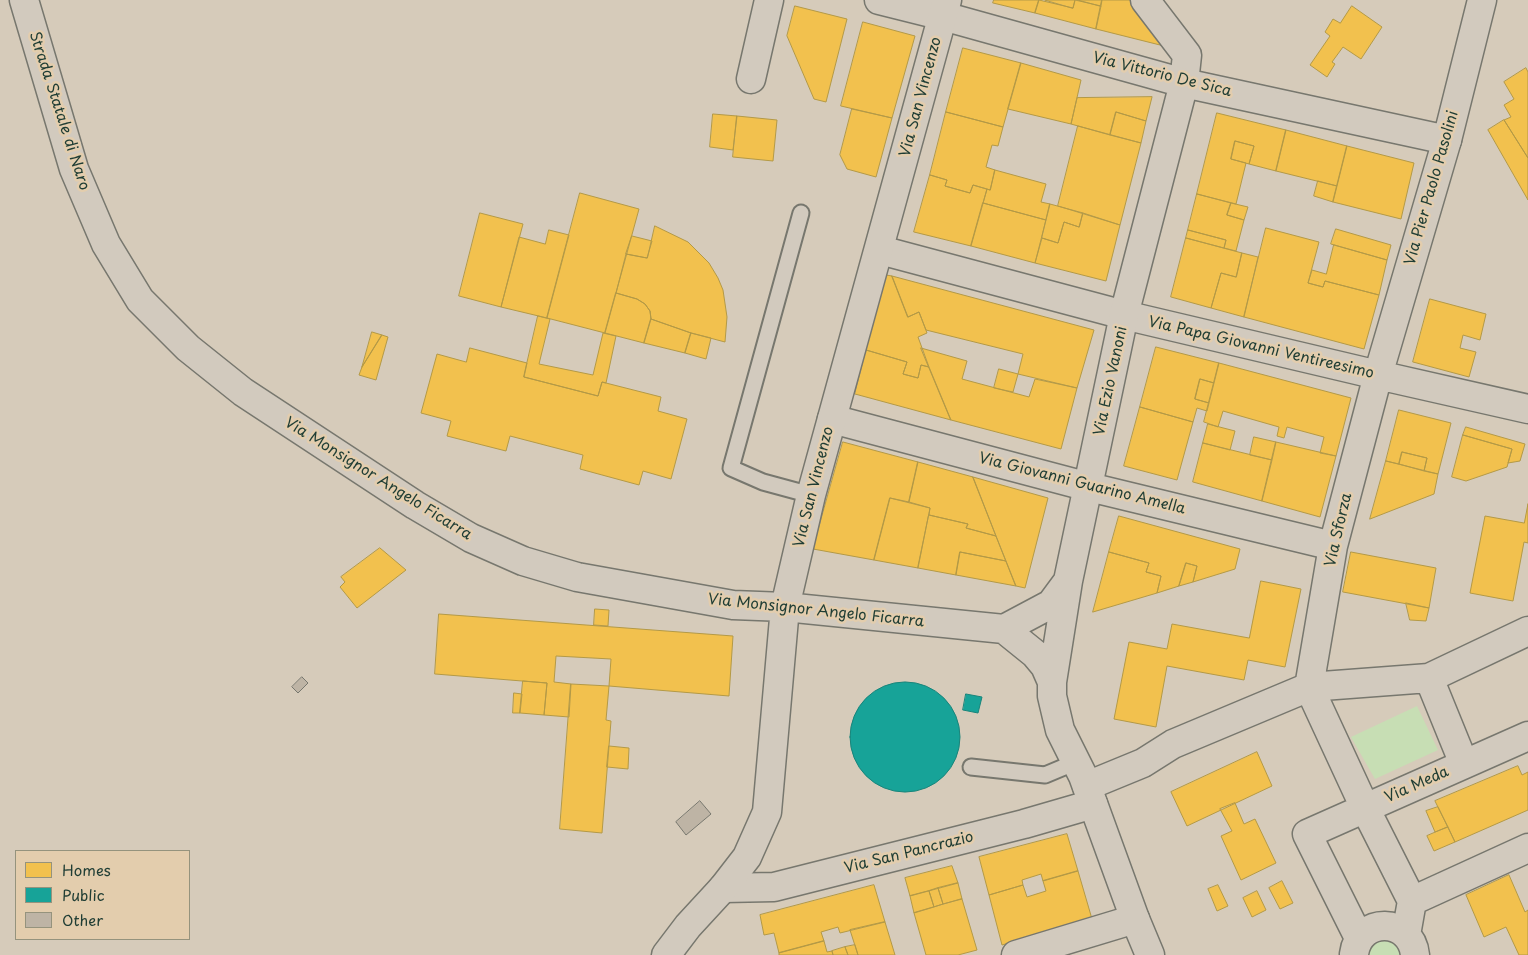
<!DOCTYPE html>
<html>
<head>
<meta charset="utf-8">
<style>
	body { margin:0 }
	#map { position:relative; width:1528px; height:955px; overflow:hidden; background:#d6cbba; font-family:"Playpen Sans",sans-serif }
	canvas { display:block }
	.legend { position:absolute; left:15px; top:850px; width:175px; height:90px; box-sizing:border-box; background:#e3cdad; border:1px solid #95937d; margin:0; padding:6px 9px; list-style:none; font-size:15px; color:#1f3d34 }
	.legend li { display:flex; align-items:center; gap:10px; height:25px }
	.legend b { width:25px; border:1px solid #95937d }
</style>
</head>
<body>
<div id="map">
<canvas width="1528" height="955"></canvas>
<ul class="legend">
<li><b style="height:14px;background:#f2c14e"></b>Homes</li>
<li><b style="height:14px;background:#17a398"></b>Public</li>
<li><b style="height:14px;background:#beb4a5"></b>Other</li>
</ul>
</div>
<script>
const ctx = document.querySelector('canvas').getContext('2d');
ctx.lineJoin = 'round';
function fillPath(path, color) { ctx.fillStyle = color; ctx.fill(path, 'evenodd'); }
function strokePath(path, color, width, dash) { ctx.strokeStyle = color; ctx.lineWidth = width; ctx.lineCap = dash ? 'butt' : 'round'; ctx.setLineDash(dash || []); ctx.stroke(path); }
function drawText(font, color, halo, rows, align = 'center') {
  ctx.font = font + ' "Playpen Sans",sans-serif'; ctx.lineWidth = 5; ctx.setLineDash([]); ctx.textBaseline = 'middle'; ctx.strokeStyle = halo; ctx.fillStyle = color; for (const [text, x, y, turn = 0] of rows) {
    ctx.save(); ctx.translate(x, y); ctx.rotate((+turn || 0) * Math.PI / 180); ctx.textAlign = isNaN(turn) ? turn : align; if (halo) ctx.strokeText(text, 0, 0); ctx.fillText(text, 0, 0); ctx.restore();
  }
}
const green = new Path2D(`
	M 1417,706 L 1438,750 L 1375,779 L 1351,737 Z
	M 1385,937 L 1399,946 L 1401,955 L 1366,955 L 1371,943 Z`);
const homes = new Path2D(`
	M 994,0 L 1039,0 L 1035,13 L 993,3 Z
	M 1039,0 L 1073,8 L 1075,0 L 1101,6 L 1096,29 L 1035,13 Z
	M 1045,0 L 1075,0 L 1073,8 Z
	M 1078,0 L 1102,0 L 1101,6 Z
	M 1102,0 L 1135,0 L 1164,46 L 1096,29 Z
	M 795,6 L 847,19 L 826,102 L 814,99 L 787,36 Z
	M 1352,6 L 1382,27 L 1361,59 L 1343,47 L 1332,62 L 1335,64 L 1327,77 L 1310,65 L 1330,36 L 1325,32 L 1333,19 L 1340,23 Z
	M 863,22 L 915,36 L 892,118 L 841,106 Z
	M 963,48 L 1021,63 L 1003,127 L 946,112 Z
	M 1021,63 L 1081,80 L 1071,124 L 1008,109 Z
	M 1526,68 L 1528,72 L 1528,158 L 1504,120 L 1511,117 L 1504,105 L 1514,99 L 1504,82 Z
	M 1152,97 L 1146,121 L 1116,112 L 1110,135 L 1071,124 L 1077,98 Z
	M 852,109 L 892,118 L 876,177 L 847,169 L 840,155 Z
	M 946,112 L 1003,127 L 998,146 L 992,145 L 986,167 L 995,170 L 990,190 L 973,185 L 970,193 L 945,186 L 947,180 L 930,175 Z
	M 1116,112 L 1146,121 L 1141,143 L 1110,135 Z
	M 1217,113 L 1286,130 L 1276,171 L 1249,164 L 1254,146 L 1235,141 L 1231,159 L 1246,163 L 1236,204 L 1197,194 Z
	M 713,114 L 737,116 L 733,150 L 710,147 Z
	M 737,116 L 777,120 L 773,161 L 733,157 Z
	M 1504,120 L 1528,158 L 1528,200 L 1488,130 Z
	M 1078,126 L 1141,143 L 1120,225 L 1058,206 Z
	M 1286,130 L 1347,146 L 1337,186 L 1276,171 Z
	M 1235,141 L 1254,146 L 1249,164 L 1231,159 Z
	M 1347,146 L 1414,163 L 1401,219 L 1333,202 Z
	M 995,170 L 1046,184 L 1041,202 L 1050,204 L 1046,220 L 983,203 L 987,189 L 990,190 Z
	M 930,175 L 947,180 L 945,186 L 970,193 L 973,185 L 987,189 L 971,246 L 914,232 Z
	M 1318,181 L 1337,186 L 1333,202 L 1314,196 Z
	M 580,193 L 639,209 L 605,333 L 547,318 Z
	M 1197,194 L 1231,203 L 1227,215 L 1244,220 L 1236,251 L 1224,248 L 1226,240 L 1188,230 Z
	M 983,203 L 1046,220 L 1035,263 L 971,246 Z
	M 1231,203 L 1248,207 L 1244,220 L 1227,215 Z
	M 1050,204 L 1083,213 L 1079,227 L 1064,222 L 1058,243 L 1042,238 Z
	M 480,213 L 523,224 L 501,307 L 459,296 Z
	M 1083,213 L 1120,225 L 1106,281 L 1035,263 L 1042,238 L 1058,243 L 1064,222 L 1079,227 Z
	M 655,226 L 688,242 L 709,263 L 718,278 L 723,290 L 727,317 L 725,342 L 691,333 L 651,319 L 650,311 L 645,304 L 637,299 L 616,293 L 626,254 L 647,258 Z
	M 1266,228 L 1319,242 L 1308,283 L 1323,287 L 1325,281 L 1379,295 L 1364,349 L 1244,317 Z
	M 1336,229 L 1391,245 L 1387,260 L 1331,244 Z
	M 549,230 L 569,235 L 547,318 L 501,307 L 519,237 L 545,244 Z
	M 1188,230 L 1226,240 L 1224,248 L 1186,238 Z
	M 632,236 L 652,241 L 647,258 L 626,254 Z
	M 1186,238 L 1242,253 L 1236,277 L 1221,273 L 1211,308 L 1171,297 Z
	M 1334,245 L 1387,260 L 1379,295 L 1325,281 L 1323,287 L 1308,283 L 1312,270 L 1326,274 Z
	M 1242,253 L 1258,257 L 1244,317 L 1211,308 L 1221,273 L 1236,277 Z
	M 886,275 L 892,276 L 908,317 L 919,312 L 927,333 L 918,337 L 929,367 L 921,365 L 918,378 L 903,374 L 907,362 L 866,350 Z
	M 892,276 L 1094,330 L 1077,388 L 1018,374 L 1023,354 L 926,330 L 919,312 L 908,317 Z
	M 616,293 L 637,299 L 645,304 L 650,311 L 651,319 L 644,343 L 605,333 Z
	M 1430,299 L 1486,314 L 1480,340 L 1463,335 L 1460,348 L 1476,352 L 1469,377 L 1413,362 Z
	M 538,316 L 550,319 L 539,364 L 593,375 L 603,333 L 616,336 L 606,383 L 602,382 L 598,396 L 524,377 Z
	M 651,319 L 691,333 L 685,353 L 644,343 Z
	M 372,332 L 382,335 L 362,367 Z
	M 691,333 L 711,338 L 706,359 L 685,353 Z
	M 382,335 L 388,337 L 376,380 L 359,375 L 362,367 Z
	M 1156,347 L 1219,363 L 1214,383 L 1200,379 L 1195,399 L 1209,403 L 1207,411 L 1197,408 L 1193,422 L 1140,407 Z
	M 470,348 L 527,363 L 524,377 L 598,396 L 602,382 L 661,397 L 658,411 L 687,419 L 671,479 L 643,471 L 639,485 L 580,469 L 583,455 L 510,436 L 506,451 L 447,436 L 451,421 L 421,413 L 437,354 L 466,362 Z
	M 921,348 L 967,361 L 962,379 L 1029,397 L 1035,379 L 1077,388 L 1061,449 L 951,420 Z
	M 866,350 L 907,362 L 903,374 L 918,378 L 921,365 L 929,367 L 951,420 L 855,394 Z
	M 1219,363 L 1351,398 L 1336,456 L 1320,453 L 1324,437 L 1287,427 L 1284,438 L 1277,436 L 1279,427 L 1223,411 L 1218,427 L 1204,422 Z
	M 999,369 L 1018,374 L 1013,392 L 994,388 Z
	M 1200,379 L 1214,383 L 1209,403 L 1195,399 Z
	M 1140,407 L 1193,422 L 1177,480 L 1124,466 Z
	M 1399,410 L 1451,423 L 1438,474 L 1424,471 L 1427,458 L 1402,452 L 1399,464 L 1386,461 Z
	M 1208,424 L 1235,431 L 1230,450 L 1203,443 Z
	M 1466,427 L 1525,444 L 1520,461 L 1508,463 L 1512,449 L 1463,435 Z
	M 1463,435 L 1512,449 L 1507,467 L 1466,481 L 1452,477 Z
	M 1254,437 L 1276,442 L 1272,460 L 1250,455 Z
	M 843,442 L 918,462 L 909,502 L 890,498 L 874,560 L 813,549 Z
	M 1276,442 L 1336,456 L 1320,517 L 1262,501 Z
	M 1203,443 L 1272,460 L 1262,501 L 1193,482 Z
	M 1402,452 L 1427,458 L 1424,471 L 1399,464 Z
	M 1386,461 L 1438,474 L 1434,494 L 1370,519 Z
	M 918,462 L 973,477 L 996,536 L 966,528 L 968,524 L 929,515 L 930,508 L 909,502 Z
	M 973,477 L 1048,498 L 1025,588 L 1016,586 Z
	M 890,498 L 930,508 L 918,568 L 874,560 Z
	M 1528,504 L 1528,543 L 1524,542 L 1513,601 L 1470,593 L 1485,516 L 1524,523 Z
	M 929,515 L 968,524 L 966,528 L 996,536 L 1006,561 L 960,552 L 956,575 L 918,568 Z
	M 1119,516 L 1240,549 L 1235,569 L 1193,582 L 1197,566 L 1186,563 L 1179,586 L 1157,593 L 1161,576 L 1146,572 L 1149,563 L 1109,552 Z
	M 380,548 L 406,570 L 357,608 L 340,587 L 345,582 L 341,577 Z
	M 960,552 L 1006,561 L 1016,586 L 956,575 Z
	M 1109,552 L 1149,563 L 1146,572 L 1161,576 L 1157,593 L 1093,612 Z
	M 1351,552 L 1436,568 L 1429,608 L 1343,592 Z
	M 1186,563 L 1197,566 L 1193,582 L 1179,586 Z
	M 1261,581 L 1301,589 L 1285,667 L 1248,660 L 1244,680 L 1167,666 L 1156,727 L 1114,719 L 1129,642 L 1167,649 L 1172,624 L 1249,638 Z
	M 1406,603 L 1429,608 L 1426,621 L 1410,620 Z
	M 595,609 L 609,610 L 608,626 L 594,625 Z
	M 439,614 L 733,636 L 729,696 L 609,686 L 611,659 L 556,656 L 554,682 L 571,684 L 569,717 L 544,715 L 547,683 L 435,674 Z
	M 523,681 L 547,683 L 544,715 L 520,713 Z
	M 571,684 L 609,686 L 606,720 L 611,721 L 602,833 L 560,829 Z
	M 514,693 L 522,694 L 520,713 L 513,713 Z
	M 609,746 L 629,748 L 628,769 L 607,767 Z
	M 1257,752 L 1272,786 L 1187,826 L 1171,792 Z
	M 1518,766 L 1522,775 L 1528,772 L 1528,810 L 1455,842 L 1435,801 Z
	M 1235,803 L 1244,824 L 1255,819 L 1276,863 L 1241,880 L 1221,836 L 1232,831 L 1220,809 Z
	M 1438,807 L 1448,827 L 1435,832 L 1426,811 Z
	M 1448,827 L 1455,842 L 1434,851 L 1427,836 Z
	M 1067,834 L 1078,871 L 1043,881 L 1041,874 L 1022,880 L 1023,885 L 989,895 L 979,857 Z
	M 952,866 L 958,883 L 910,896 L 905,878 Z
	M 1078,871 L 1092,919 L 1002,945 L 989,895 L 1023,885 L 1027,897 L 1046,891 L 1043,881 Z
	M 1509,875 L 1525,912 L 1528,910 L 1528,955 L 1519,955 L 1506,927 L 1484,937 L 1466,895 Z
	M 1282,881 L 1293,903 L 1280,909 L 1269,888 Z
	M 958,883 L 962,899 L 943,904 L 938,888 Z
	M 874,885 L 885,922 L 840,933 L 838,927 L 821,932 L 824,941 L 779,953 L 774,933 L 764,935 L 760,915 Z
	M 1218,885 L 1228,906 L 1217,911 L 1208,889 Z
	M 938,888 L 943,904 L 934,907 L 929,891 Z
	M 929,891 L 934,907 L 914,913 L 910,896 Z
	M 1257,891 L 1266,910 L 1252,917 L 1243,898 Z
	M 962,899 L 977,950 L 958,955 L 926,955 L 914,913 Z
	M 885,922 L 895,955 L 858,955 L 850,930 Z
	M 824,941 L 827,952 L 832,951 L 833,955 L 779,955 L 779,953 Z
	M 855,945 L 858,955 L 848,955 L 845,947 Z
	M 845,947 L 848,955 L 833,955 L 832,951 Z`);
const public = new Path2D(`
	M850 737a55 55 0 1 1 110 0a55 55 0 1 1-110 0Z
	M 966,694 L 982,697 L 978,713 L 963,710 Z`);
const building = new Path2D(`
	M 302,677 L 308,683 L 298,693 L 292,687 Z
	M 700,801 L 711,814 L 686,835 L 676,822 Z`);
const service = new Path2D(`
	M 801,213 L 731,468 L 763,482 L 811,495
	M 971,767 L 1045,775 L 1076,762`);
const minor = new Path2D(`
	M 879,0 L 943,16
	M 1145,0 L 1187,55 L 1184,83
	M 751,79 L 769,0
	M 880,250 L 1124,315 L 1378,375 L 1528,409
	M 832,419 L 1089,487 L 1333,546
	M 1429,678 L 1464,764
	M 1309,687 L 1333,546 L 1378,375 L 1447,140
	M 1309,687 L 1365,808 L 1412,901 L 1406,935
	M 1087,786 L 1143,763 L 1173,744 L 1309,687 L 1429,678 L 1528,631
	M 723,888 L 774,887 L 1024,824 L 1093,804
	M 1412,901 L 1528,848
	M 1359,938 L 1307,834 L 1528,736
	M 1354,954 C 1359,916 1411,917 1415,955
	M 1016,955 L 1135,919`);
const tertiary = new Path2D(`
	M 943,16 L 1184,83 L 1447,140 L 1482,0
	M 785,607 L 1004,629 L 1035,654 L 1045,666 L 1052,682 L 1052,696 L 1060,730 L 1083,776 L 1135,919 L 1150,955
	M 1004,629 L 1051,604 L 1068,581
	M 1052,682 L 1068,581 L 1124,315 L 1184,83`);
const secondary = new Path2D(`
	M 24,0 L 74,169 L 106,244 L 140,300 L 188,348 L 243,392 L 415,505 L 471,538 L 523,561 L 577,577 L 733,605 L 785,607
	M 666,955 L 688,926 L 723,888 L 747,857 L 767,812 L 785,607 L 811,495 L 947,0`);
const streetNames = [
	["Via Vittorio De Sica",1162,75,14],
	["Via San Vincenzo",921,97,-75],
	["Strada Statale di Naro",59,111,72],
	["Via Pier Paolo Pasolini",1432,188,-74],
	["Via Papa Giovanni Ventireesimo",1261,348,13],
	["Via Ezio Vanoni",1111,381,-78],
	["Via Monsignor Angelo Ficarra",378,479,32],
	["Via Giovanni Guarino Amella",1082,484,14],
	["Via San Vincenzo",814,487,-76],
	["Via Sforza",1339,530,-77],
	["Via Monsignor Angelo Ficarra",816,611,6],
	["Via Meda",1417,785,-24],
	["Via San Pancrazio",909,853,-14]
];
fillPath(green, '#c7deb4');
fillPath(homes, '#f2c14e');
strokePath(homes, '#b39946', 1);
fillPath(public, '#17a398');
strokePath(public, '#19847a', 1);
fillPath(building, '#beb4a5');
strokePath(building, '#77776e', 1);
strokePath(service, '#77776e', 19);
strokePath(minor, '#77776e', 31);
strokePath(tertiary, '#77776e', 31);
strokePath(secondary, '#77776e', 31);
strokePath(service, '#d2cabe', 15);
strokePath(minor, '#d2cabe', 28);
strokePath(tertiary, '#d2cabe', 28);
strokePath(secondary, '#d2cabe', 28);
drawText('15px', '#1f3d34', '#e3cdad', streetNames);
</script>
</body>
</html>
